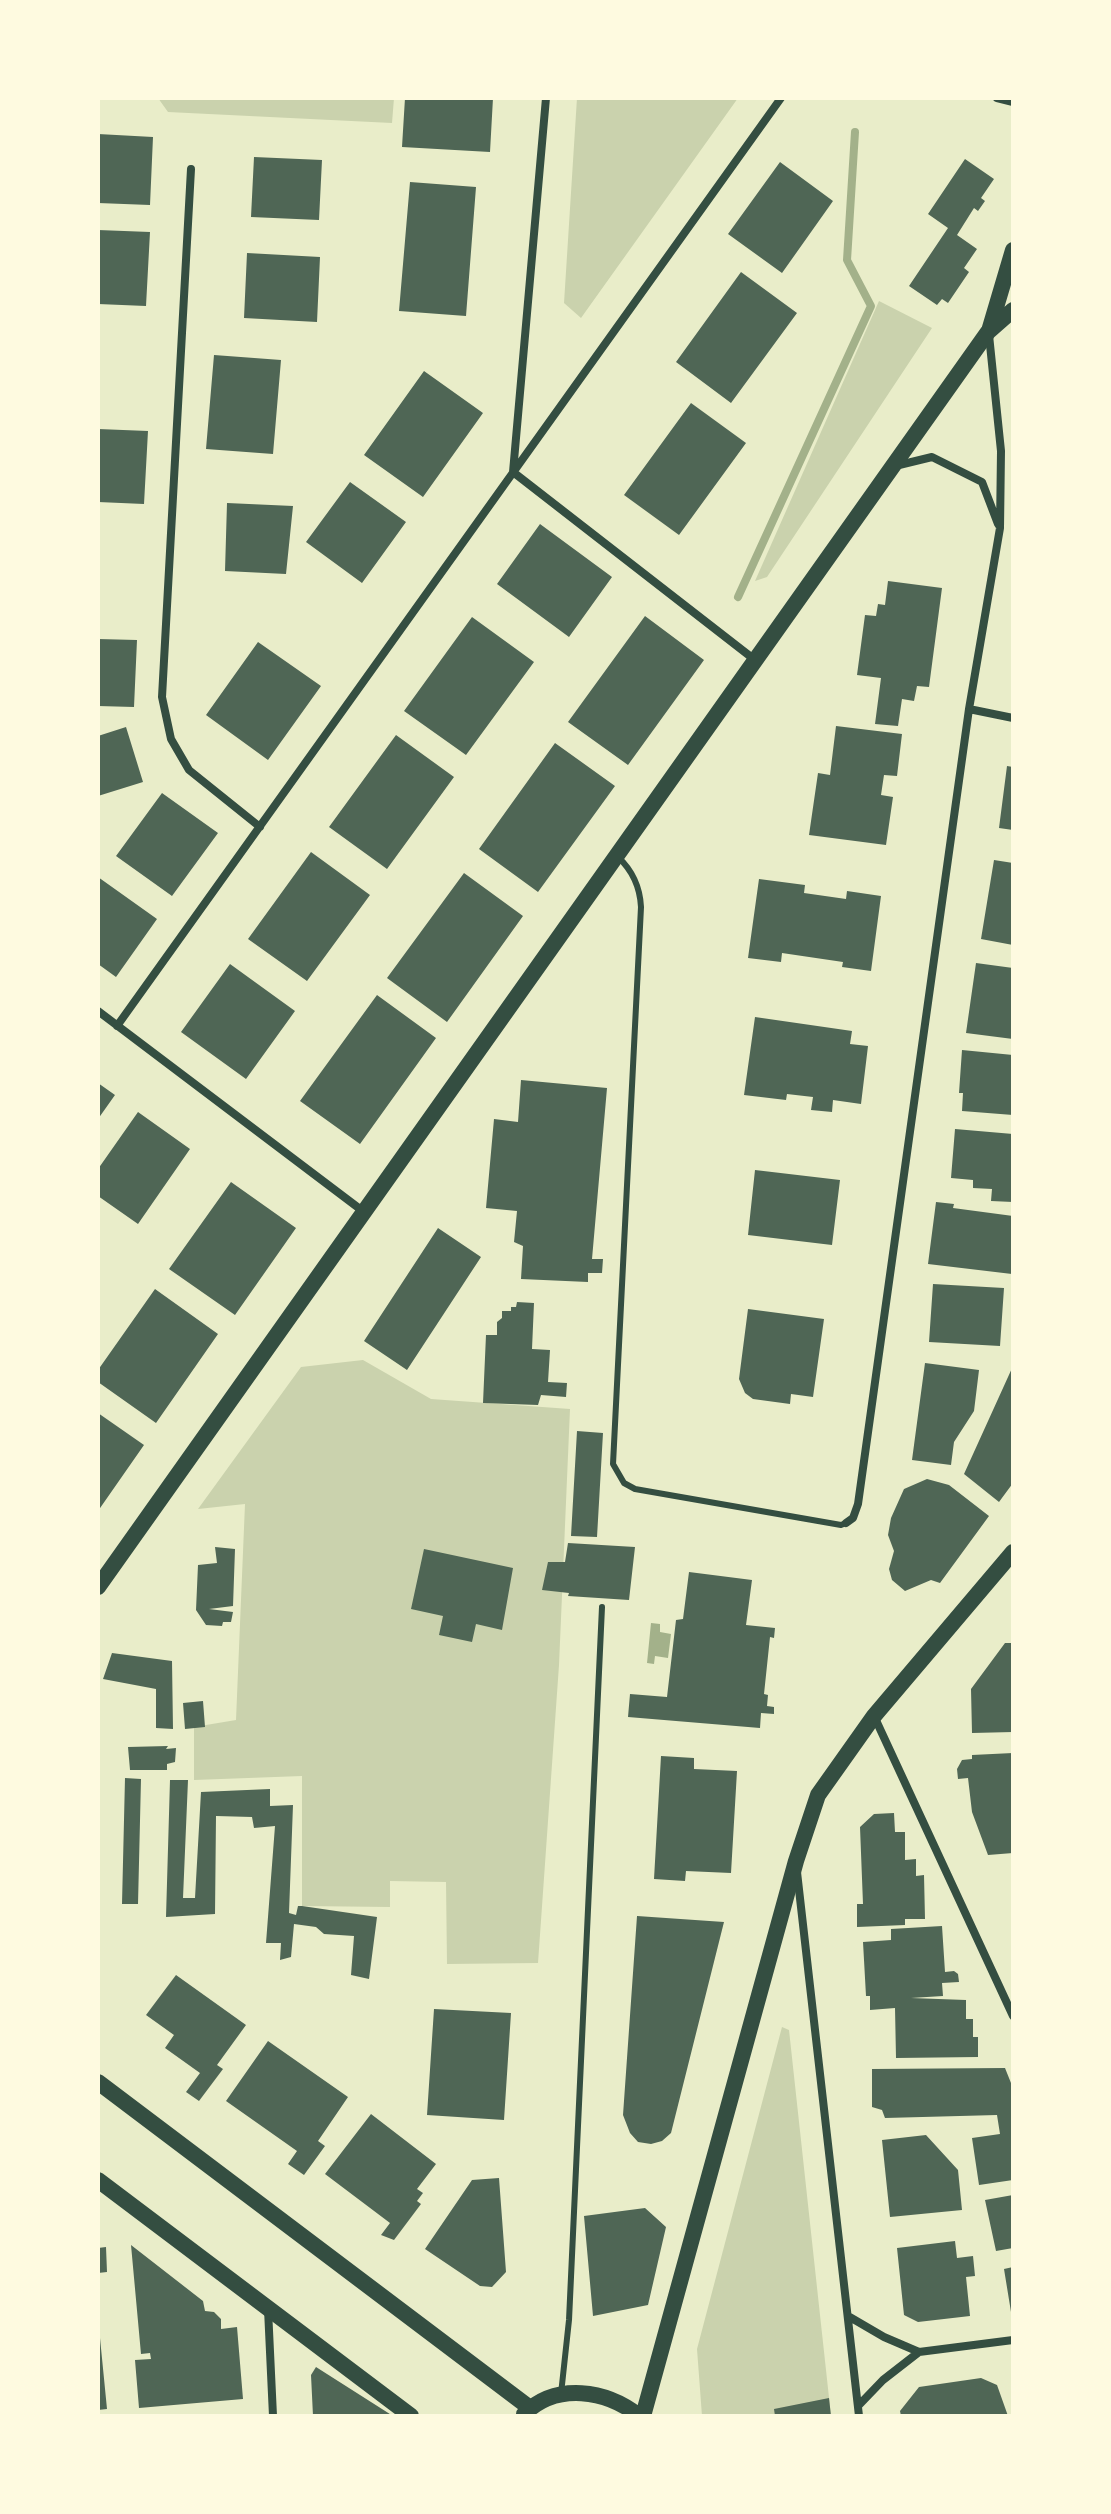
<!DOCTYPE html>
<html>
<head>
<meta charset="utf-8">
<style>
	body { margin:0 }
	#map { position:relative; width:1111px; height:2514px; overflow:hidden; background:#e9edc9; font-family:Roboto,sans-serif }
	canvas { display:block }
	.frame { position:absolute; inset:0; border:100px solid #fefae0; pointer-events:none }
</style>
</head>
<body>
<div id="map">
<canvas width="1111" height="2514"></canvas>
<div class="frame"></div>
</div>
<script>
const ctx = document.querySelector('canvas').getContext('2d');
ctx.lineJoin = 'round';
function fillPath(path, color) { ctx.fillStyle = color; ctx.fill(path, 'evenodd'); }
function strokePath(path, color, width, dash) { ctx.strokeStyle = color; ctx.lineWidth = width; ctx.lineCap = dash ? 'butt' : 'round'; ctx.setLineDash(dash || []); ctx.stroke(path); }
const green = new Path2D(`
	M 158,98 L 394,98 L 392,123 L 168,112 Z
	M 577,98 L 738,98 L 581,318 L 564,303 Z
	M 879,301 L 932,328 L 767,577 L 755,581 Z
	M 363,1360 L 431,1399 L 570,1409 L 559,1665 L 538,1963 L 447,1964 L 446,1882 L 390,1881 L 390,1907 L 302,1906 L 302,1776 L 194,1780 L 194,1727 L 236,1720 L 245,1504 L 198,1509 L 301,1367 Z
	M 782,2027 L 789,2030 L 831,2416 L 702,2416 L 697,2349 Z`);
const water = new Path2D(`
	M 651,1623 L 660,1624 L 660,1632 L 671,1634 L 668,1658 L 655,1656 L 654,1664 L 647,1663 Z`);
const stream = new Path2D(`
	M 738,597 L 871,306 L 847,260 L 855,132`);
const building = new Path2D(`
	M 405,98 L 493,98 L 490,152 L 402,147 Z
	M 98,134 L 153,137 L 150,205 L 98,203 Z
	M 254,157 L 322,160 L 319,220 L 251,217 Z
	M 965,159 L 994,179 L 981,198 L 985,201 L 978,211 L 974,208 L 957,235 L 977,249 L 964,268 L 969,272 L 948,303 L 942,299 L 937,305 L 909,286 L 948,228 L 928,214 Z
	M 780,162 L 833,201 L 782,273 L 728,234 Z
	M 410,182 L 476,187 L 466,316 L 399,311 Z
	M 98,230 L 150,232 L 146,306 L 98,304 Z
	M 247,253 L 320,257 L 317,322 L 244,318 Z
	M 741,272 L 797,313 L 731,403 L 676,362 Z
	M 214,355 L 281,360 L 273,454 L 206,449 Z
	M 424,371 L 483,413 L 423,497 L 364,455 Z
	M 691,403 L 746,443 L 679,535 L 624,495 Z
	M 98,429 L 148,431 L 144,504 L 98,502 Z
	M 350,482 L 406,522 L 362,583 L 306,542 Z
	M 227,503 L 293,506 L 286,574 L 225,571 Z
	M 540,524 L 612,577 L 569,637 L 497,584 Z
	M 888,581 L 942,588 L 929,687 L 917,686 L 914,701 L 902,699 L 898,726 L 875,724 L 881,678 L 857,675 L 865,615 L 876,616 L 878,604 L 885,605 Z
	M 645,616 L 704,660 L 628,765 L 568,722 Z
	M 472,617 L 534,662 L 466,755 L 404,711 Z
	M 98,639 L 137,640 L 134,707 L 98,706 Z
	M 258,642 L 321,686 L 268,760 L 206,715 Z
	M 836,726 L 902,734 L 897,776 L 884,775 L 881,795 L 893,797 L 886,845 L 809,835 L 818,773 L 830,775 Z
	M 126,727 L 143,782 L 98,796 L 98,736 Z
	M 396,735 L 454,777 L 387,869 L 329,827 Z
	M 555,743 L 615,786 L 538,892 L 479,849 Z
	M 1007,766 L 1013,767 L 1013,830 L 999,828 Z
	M 162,793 L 218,833 L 172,896 L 116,856 Z
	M 311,852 L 370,895 L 307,981 L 248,939 Z
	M 994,860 L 1013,863 L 1013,945 L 981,939 Z
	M 464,873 L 523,916 L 447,1022 L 387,978 Z
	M 98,877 L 157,919 L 116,977 L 98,964 Z
	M 759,879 L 805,885 L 804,893 L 846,899 L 847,891 L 881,896 L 871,971 L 842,967 L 843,962 L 782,953 L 781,962 L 748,958 Z
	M 976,963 L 1013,968 L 1013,1039 L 966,1033 Z
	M 230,964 L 295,1011 L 246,1079 L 181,1032 Z
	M 377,995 L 436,1038 L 360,1144 L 300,1101 Z
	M 755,1017 L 852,1031 L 850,1044 L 868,1046 L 861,1104 L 833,1100 L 832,1112 L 811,1110 L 813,1097 L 787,1094 L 786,1100 L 744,1095 Z
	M 962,1050 L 1013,1055 L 1013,1115 L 962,1111 L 963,1093 L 959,1093 Z
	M 521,1080 L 607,1088 L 592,1259 L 603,1259 L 602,1273 L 588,1273 L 588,1282 L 521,1279 L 523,1246 L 514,1242 L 517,1211 L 486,1208 L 494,1119 L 518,1122 Z
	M 98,1083 L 115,1095 L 98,1119 Z
	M 138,1112 L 190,1149 L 138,1224 L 98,1196 L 98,1169 Z
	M 955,1129 L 1013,1134 L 1013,1202 L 991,1201 L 992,1189 L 973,1188 L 973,1180 L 951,1178 Z
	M 755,1170 L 840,1180 L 832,1245 L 748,1235 Z
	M 231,1182 L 296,1228 L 235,1315 L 169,1269 Z
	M 936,1202 L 954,1204 L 953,1208 L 1013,1216 L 1012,1274 L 928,1264 Z
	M 438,1228 L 481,1257 L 407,1370 L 364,1341 Z
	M 933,1284 L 1004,1288 L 1000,1346 L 929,1342 Z
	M 155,1289 L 218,1334 L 156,1423 L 98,1382 L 98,1370 Z
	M 517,1302 L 534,1303 L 532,1349 L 550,1350 L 548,1382 L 567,1383 L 566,1397 L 541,1395 L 538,1405 L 483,1403 L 486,1335 L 497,1335 L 497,1322 L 502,1318 L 502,1311 L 511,1311 L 511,1307 L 516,1307 Z
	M 748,1309 L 824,1319 L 813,1397 L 791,1394 L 790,1404 L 753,1399 L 745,1393 L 739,1379 Z
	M 925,1363 L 979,1370 L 974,1411 L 954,1442 L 951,1465 L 912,1460 Z
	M 1013,1366 L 1013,1483 L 999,1502 L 964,1474 Z
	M 98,1413 L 144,1445 L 98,1511 Z
	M 577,1431 L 603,1433 L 597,1537 L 571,1536 Z
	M 927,1479 L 949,1485 L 989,1516 L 940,1583 L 931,1580 L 905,1591 L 892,1580 L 889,1569 L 894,1551 L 888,1535 L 891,1518 L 904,1489 Z
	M 568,1543 L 635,1547 L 629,1600 L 568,1596 L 569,1593 L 542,1590 L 548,1562 L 565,1562 Z
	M 215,1547 L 235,1549 L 233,1606 L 209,1609 L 233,1612 L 231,1622 L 223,1622 L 222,1626 L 206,1625 L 196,1610 L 198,1565 L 217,1563 Z
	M 424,1549 L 513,1568 L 502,1630 L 476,1624 L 472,1642 L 439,1635 L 443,1616 L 411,1609 Z
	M 689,1572 L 752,1580 L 746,1625 L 775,1628 L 774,1638 L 770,1637 L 764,1694 L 768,1695 L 767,1706 L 774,1707 L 774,1714 L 761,1713 L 760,1728 L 628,1717 L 630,1694 L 667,1697 L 676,1620 L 683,1619 Z
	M 1005,1643 L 1013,1643 L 1013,1732 L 972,1733 L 971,1689 Z
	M 112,1653 L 172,1661 L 173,1729 L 156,1728 L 156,1689 L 103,1679 Z
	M 203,1701 L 205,1727 L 185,1729 L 183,1703 Z
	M 168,1746 L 166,1749 L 176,1748 L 175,1762 L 167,1764 L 167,1770 L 130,1770 L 128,1747 Z
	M 1013,1753 L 1013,1853 L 988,1855 L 972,1812 L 968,1778 L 958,1779 L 957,1769 L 962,1760 L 972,1759 L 972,1755 Z
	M 661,1756 L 694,1758 L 694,1769 L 737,1771 L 731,1873 L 686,1871 L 685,1881 L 654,1879 Z
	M 125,1778 L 141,1779 L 138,1904 L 122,1904 Z
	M 170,1780 L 188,1780 L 183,1898 L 195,1898 L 201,1792 L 270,1789 L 270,1806 L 293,1805 L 289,1913 L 296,1915 L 298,1906 L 302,1906 L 377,1917 L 369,1979 L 351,1975 L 354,1936 L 324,1934 L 316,1927 L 294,1924 L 291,1957 L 280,1960 L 281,1943 L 266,1943 L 275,1826 L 254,1828 L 252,1817 L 216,1816 L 215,1914 L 166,1917 Z
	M 894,1813 L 895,1832 L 905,1832 L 905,1860 L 916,1859 L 916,1876 L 924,1875 L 925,1919 L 905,1919 L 905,1925 L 857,1927 L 857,1904 L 863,1904 L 860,1827 L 874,1814 Z
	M 637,1916 L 724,1922 L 671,2133 L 662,2141 L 651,2144 L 638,2142 L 630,2133 L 623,2115 Z
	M 942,1926 L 945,1972 L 954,1971 L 958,1974 L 959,1982 L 942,1983 L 943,1996 L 911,1998 L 966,2000 L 966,2019 L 973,2019 L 973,2037 L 978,2037 L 978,2057 L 896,2058 L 895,2008 L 870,2010 L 870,1996 L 866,1996 L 863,1942 L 891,1940 L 891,1929 Z
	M 176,1975 L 246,2025 L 217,2065 L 223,2069 L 199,2101 L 186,2092 L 200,2073 L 165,2048 L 174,2035 L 146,2015 Z
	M 434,2009 L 511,2013 L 504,2120 L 427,2115 Z
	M 268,2041 L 348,2097 L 318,2141 L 325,2146 L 304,2175 L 288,2164 L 297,2151 L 226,2101 Z
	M 1005,2068 L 1013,2088 L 1013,2180 L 979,2185 L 972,2138 L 1000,2134 L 997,2115 L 885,2118 L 882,2110 L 872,2107 L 872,2069 Z
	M 371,2114 L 436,2164 L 417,2189 L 423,2193 L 417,2201 L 421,2204 L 394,2240 L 381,2235 L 390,2223 L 325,2174 Z
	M 926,2135 L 958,2170 L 962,2210 L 890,2217 L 882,2140 Z
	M 499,2178 L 506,2272 L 492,2287 L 480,2286 L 425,2249 L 472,2180 Z
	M 1013,2195 L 1013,2248 L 996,2251 L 985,2200 Z
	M 645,2208 L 666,2227 L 648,2305 L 593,2316 L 584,2216 Z
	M 955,2241 L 957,2258 L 973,2256 L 975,2276 L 966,2277 L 970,2316 L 918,2322 L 904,2315 L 897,2248 Z
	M 131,2245 L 203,2301 L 205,2311 L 214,2312 L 221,2319 L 221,2329 L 237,2327 L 243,2399 L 139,2408 L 135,2360 L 151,2359 L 150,2353 L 141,2354 Z
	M 106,2247 L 107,2272 L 98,2273 L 98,2248 Z
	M 1013,2267 L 1013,2311 L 1011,2312 L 1004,2269 Z
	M 98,2338 L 100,2338 L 107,2409 L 98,2410 Z
	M 316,2367 L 393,2416 L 313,2416 L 311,2375 Z
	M 981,2378 L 997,2385 L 1008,2416 L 901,2416 L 900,2411 L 919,2387 Z
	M 829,2398 L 831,2416 L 775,2416 L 774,2409 Z`);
const service = new Path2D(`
	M 618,857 C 633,871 640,887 641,907 L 613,1464 L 624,1483 L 635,1489 L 841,1525 L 846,1523
	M 561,2394 L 569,2320 L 602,1607`);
const minor = new Path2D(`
	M 546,98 L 513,472 L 755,660
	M 997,98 L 1013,102
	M 191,169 L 162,697 L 171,739 L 189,770 L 260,827
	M 895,466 L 932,457 L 982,482 L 998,524
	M 969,709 L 1013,718
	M 98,1011 L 364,1212
	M 117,1026 L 781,98
	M 846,1523 L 853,1518 L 858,1504 L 969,709 L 1000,528 L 1001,451 L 989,335
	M 874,1716 L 1013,2016
	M 797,1872 L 859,2416
	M 268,2309 L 273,2416
	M 848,2316 L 884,2337 L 919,2352 L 1013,2340
	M 858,2406 L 883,2380 L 919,2352`);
const secondary = new Path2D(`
	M 989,331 L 1013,250
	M 98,1587 L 988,332 L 1013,310
	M 98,2082 L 530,2408
	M 98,2180 L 411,2416
	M 524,2414 C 557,2382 606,2390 639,2416
	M 643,2416 L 796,1861 L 818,1795 L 874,1716 L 1013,1552`);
fillPath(green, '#cad2ad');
fillPath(water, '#a3b18a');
strokePath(stream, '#a3b18a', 8);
fillPath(building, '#4f6655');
strokePath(service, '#344e41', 6);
strokePath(minor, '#344e41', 8);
strokePath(secondary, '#344e41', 16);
</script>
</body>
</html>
